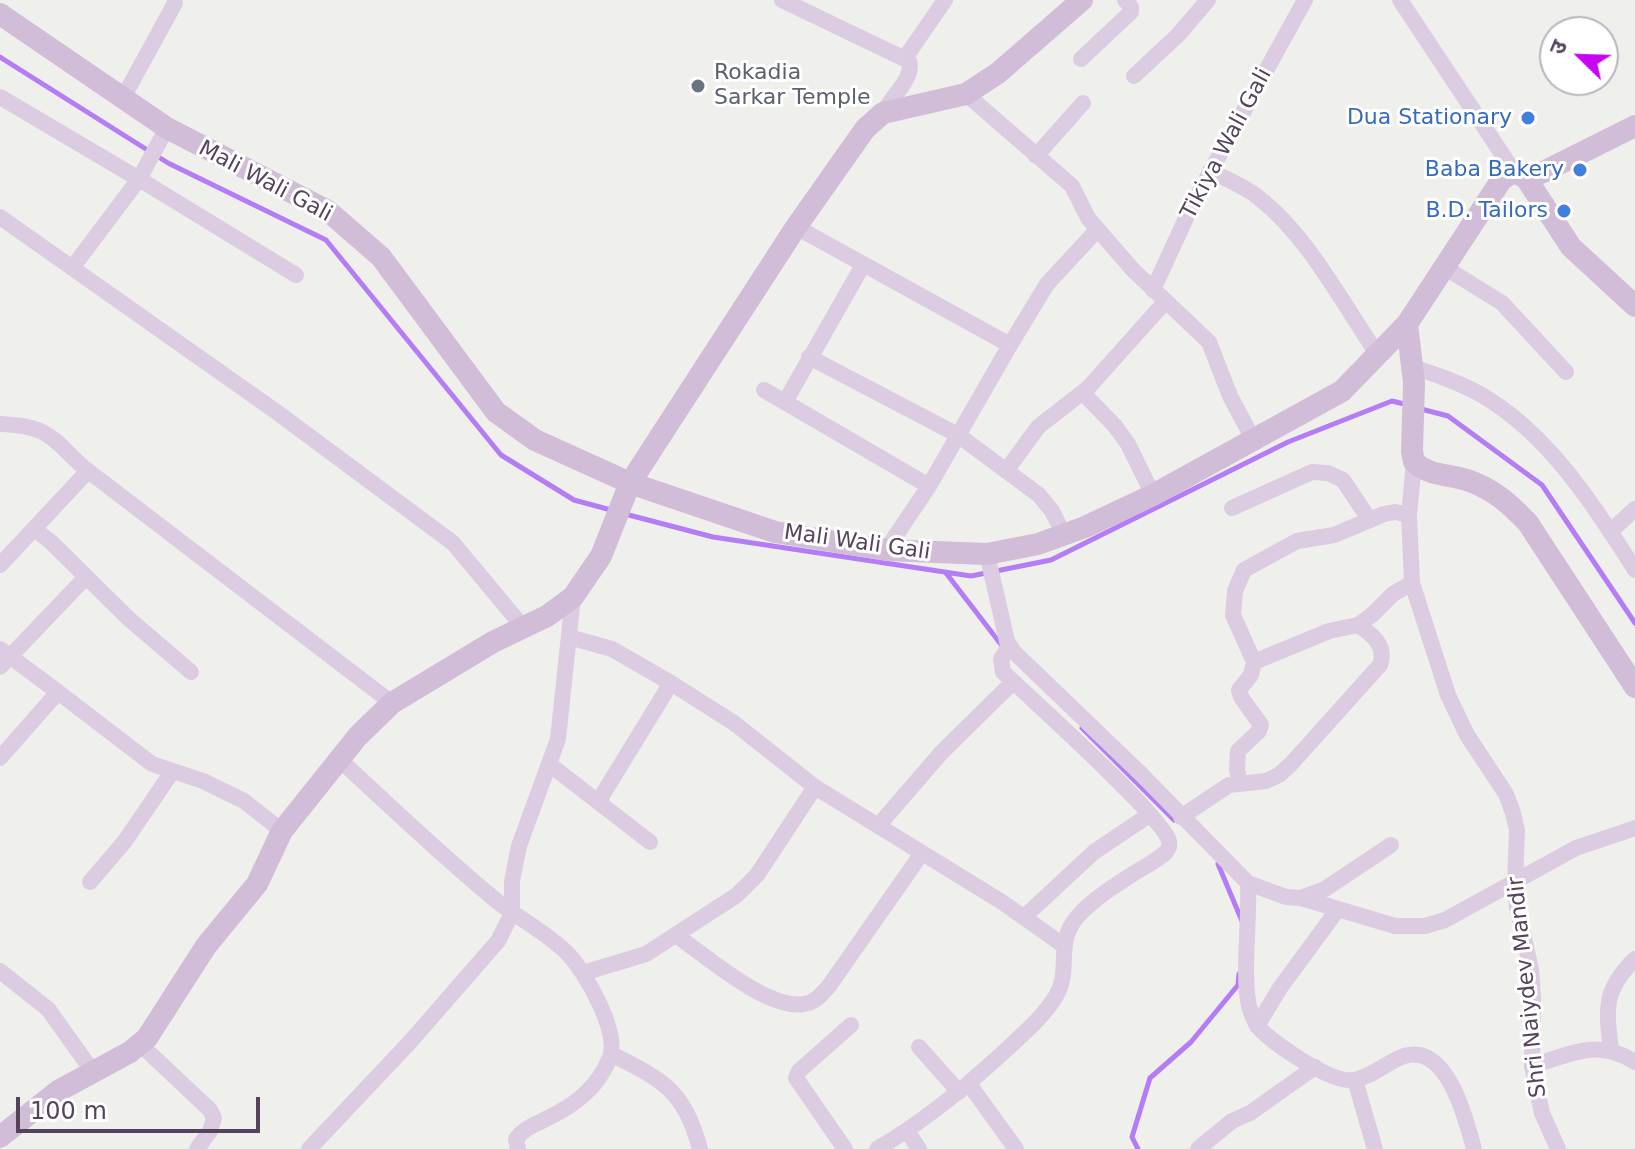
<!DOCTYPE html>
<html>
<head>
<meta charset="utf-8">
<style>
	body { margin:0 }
	#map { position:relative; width:1635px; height:1149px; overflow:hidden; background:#eff0ec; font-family:"DejaVu Sans","Noto Sans Devanagari",sans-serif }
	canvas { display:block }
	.north { position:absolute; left:1539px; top:16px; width:80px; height:80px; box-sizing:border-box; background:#fff; border:2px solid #bbb4be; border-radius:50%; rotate:293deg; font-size:22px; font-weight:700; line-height:32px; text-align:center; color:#55435c }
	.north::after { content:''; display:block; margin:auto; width:28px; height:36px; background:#c605f1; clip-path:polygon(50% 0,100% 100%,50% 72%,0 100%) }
	.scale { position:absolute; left:16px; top:1097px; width:244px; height:36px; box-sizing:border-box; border:4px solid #55435c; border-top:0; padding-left:10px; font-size:24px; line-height:28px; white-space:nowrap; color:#55435c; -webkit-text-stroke:6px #fff; paint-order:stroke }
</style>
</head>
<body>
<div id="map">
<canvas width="1635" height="1149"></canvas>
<div class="north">उ</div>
<div class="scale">100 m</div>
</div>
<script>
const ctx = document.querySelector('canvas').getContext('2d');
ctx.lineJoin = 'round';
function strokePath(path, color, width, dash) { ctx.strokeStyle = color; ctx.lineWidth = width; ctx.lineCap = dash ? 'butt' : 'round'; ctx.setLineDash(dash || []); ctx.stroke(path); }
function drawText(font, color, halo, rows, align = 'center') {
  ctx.font = font + ' "DejaVu Sans",sans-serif'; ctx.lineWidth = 6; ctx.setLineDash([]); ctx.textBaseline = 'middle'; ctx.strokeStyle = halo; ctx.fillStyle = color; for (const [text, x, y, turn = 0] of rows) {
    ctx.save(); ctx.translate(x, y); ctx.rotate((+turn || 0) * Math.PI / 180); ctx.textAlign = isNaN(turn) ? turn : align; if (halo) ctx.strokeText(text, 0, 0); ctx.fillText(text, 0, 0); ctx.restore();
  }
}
const stream = new Path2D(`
	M 0,57 L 168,163 L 326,240 L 501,455 L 574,500 L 611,510
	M 1421,409 L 1448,416 L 1542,485 L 1635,623
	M 625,514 L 713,537 L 971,576 L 1051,560 L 1288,442 L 1392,401 L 1408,405
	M 946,573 L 1003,647
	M 1082,728 L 1174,820
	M 1218,864 L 1242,921
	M 1138,1149 L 1132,1137 L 1150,1078 L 1191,1042 L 1238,985 L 1239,974`);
const street = new Path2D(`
	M 782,0 L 909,61 C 915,77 891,97 883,113
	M 1400,0 L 1514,172
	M 905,58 L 945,0
	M 1081,59 L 1131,12 L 1131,7 L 1125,0
	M 1134,76 L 1178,35 L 1208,0
	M 966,94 L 1072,186 L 1088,218 L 1133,270 L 1209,342 L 1230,396 L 1254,441
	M 0,97 L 139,179 L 167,128
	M 123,98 L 175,3
	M 1036,156 L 1083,103
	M 1210,171 C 1226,179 1246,187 1259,198 C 1308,236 1343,304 1378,355
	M 0,217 L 278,413 L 453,543 L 523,627
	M 796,227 L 1010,345 L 929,486 L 886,550
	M 1444,267 L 1502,303 L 1566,372
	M 72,268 L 139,179 L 296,275
	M 1153,290 L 1192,205 L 1305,0
	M 1010,345 L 1047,284 L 1098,229
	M 809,357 L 958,435 L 1039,495 L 1052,511 L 1064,535
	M 1410,366 C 1434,374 1458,382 1480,394 C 1548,433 1594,505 1635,570
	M 764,390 L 929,486
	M 1083,393 L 1115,426 L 1128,444 L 1153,495
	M 785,402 L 863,265
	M 0,424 C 48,426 50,436 83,467 L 392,703
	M 1414,462 L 1409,515 L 1412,583 L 1448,695 L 1467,735 L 1506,794 L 1513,813 L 1517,830 L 1515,883 L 1517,907 L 1531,969 L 1533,996 L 1532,1066 L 1542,1113 L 1558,1149
	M 1006,471 L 1038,427 L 1088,388 L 1165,302
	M 1232,508 L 1312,472 L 1328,473 L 1343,480 L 1369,519
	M 34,529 L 51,542 L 129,619 L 191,672
	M 1610,532 L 1635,509
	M 0,565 L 88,471
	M 569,637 L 612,649 L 671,683 L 734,723 L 815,787 L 1002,902 L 1063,945
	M 1007,641 L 1014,652 L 1141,774 L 1248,883 L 1286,897 L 1301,898 L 1325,889 L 1391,845
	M 0,649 L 58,692 L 0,758
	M 1254,662 L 1329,631 L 1358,625 L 1372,615 L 1393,594 L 1412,583
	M 0,667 L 86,577
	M 58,692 L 152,764 L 203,781 L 244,801 L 282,831
	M 339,759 C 391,807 443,857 498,902 C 521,920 547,933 567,953 C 586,972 619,1032 610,1057 C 598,1088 575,1105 546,1119 C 534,1125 524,1128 516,1139 L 518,1149
	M 549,764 L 650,842
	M 1240,782 L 1237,770 L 1238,751 L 1259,731 L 1261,725 L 1241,697 L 1239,690 L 1251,675 L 1254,662 L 1233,615 L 1235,591 L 1244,570 L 1297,541 L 1334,535 L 1384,514 L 1395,512 L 1409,515
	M 598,802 L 671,683
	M 1181,817 L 1229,785 L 1266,781 L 1279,775 L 1291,764 L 1380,665 C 1387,646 1372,634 1358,625
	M 878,826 L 941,753 L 1013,682
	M 90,882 L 125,841 L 172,772
	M 1248,883 C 1250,919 1242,973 1249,1006 C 1251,1013 1255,1023 1259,1028 C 1274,1044 1332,1084 1354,1080 C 1372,1077 1387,1062 1404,1056 C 1448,1043 1466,1120 1474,1149
	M 1301,898 L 1395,926 L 1425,926 L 1445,920 L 1576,848 L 1635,828
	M 1024,917 L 1094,852 L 1149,815
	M 677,936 C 706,956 767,1010 804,1004 C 815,1003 822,994 829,986 L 922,853
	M 0,971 L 48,1009 L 93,1072
	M 583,973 L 646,954 L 737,895 L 757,875 L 815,787
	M 1257,1026 L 1280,988 L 1338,909
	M 140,1044 L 210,1110 L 214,1118 L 210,1131 L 197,1149
	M 919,1047 L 959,1092
	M 1611,1050 C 1606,1009 1603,990 1635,959
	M 611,1054 C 663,1080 684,1090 700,1149
	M 1532,1066 C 1571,1054 1597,1038 1635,1062
	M 1355,1080 L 1375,1149
	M 969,1084 L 1016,1149
	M 907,1131 L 919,1149
	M 309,1149 L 410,1042 L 498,941 L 512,913 L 512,881 L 519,846 L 558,739 L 573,597
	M 845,1149 L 796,1078 L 799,1071 L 851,1025
	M 877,1149 C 925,1121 966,1087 1007,1049 C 1025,1032 1043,1017 1056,996 C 1072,969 1054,943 1078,916 C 1093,899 1116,885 1136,872 C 1146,866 1158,860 1166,852 C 1169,848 1170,846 1169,841 C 1164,818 1028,696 1003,672 L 1001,659 L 1008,648 L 1007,641 L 987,554
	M 1198,1149 L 1232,1121 L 1250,1113 L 1315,1067`);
const secondary = new Path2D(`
	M 0,14 L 167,128 L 328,211 L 381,257 L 496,412 L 535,440 L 630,483 L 775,532 L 886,550 L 987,554 L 1038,544 L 1085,527 L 1153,495 L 1342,391 L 1407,324 L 1502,179 L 1514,172 L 1526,178 L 1535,176 L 1635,126
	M 1526,178 L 1571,247 L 1635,306
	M 1407,324 L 1414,383 L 1412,451 L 1414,462 C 1429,476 1448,474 1467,480 C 1493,489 1509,503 1528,523 L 1635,687
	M 0,1137 L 58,1091 L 130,1052 L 147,1038 L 206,946 L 257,884 L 282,831 L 358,736 L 392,703 L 493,642 L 547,616 L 573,597 L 601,556 L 630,483 L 796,227 L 865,129 L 883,113 L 966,94 L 998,73 L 1082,0`);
const markers = [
	[698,86,8,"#6b7280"],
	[1528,118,8,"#3f7fe0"],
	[1580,170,8,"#3f7fe0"],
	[1564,211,8,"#3f7fe0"]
];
const worshipNames = [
	["Rokadia",714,73],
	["Sarkar Temple",714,98]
];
const shopNames = [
	["Dua Stationary",1512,118],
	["Baba Bakery",1564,170],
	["B.D. Tailors",1548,211]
];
const streetNames = [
	["Tikiya Wali Gali",1227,144,-62],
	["Mali Wali Gali",265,182,28],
	["Mali Wali Gali",857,543,8],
	["Shri Naiydev Mandir",1528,987,-96]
];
strokePath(stream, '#b57df5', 5);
strokePath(street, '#dbcce1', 16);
strokePath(secondary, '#d2bdd8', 22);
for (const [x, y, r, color] of markers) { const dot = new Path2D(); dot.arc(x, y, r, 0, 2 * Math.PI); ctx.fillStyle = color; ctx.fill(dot); strokePath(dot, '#fff', 3); }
drawText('22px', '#5b616d', '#fff', worshipNames, 'left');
drawText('22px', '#366cbe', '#fff', shopNames, 'right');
drawText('22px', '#55435c', '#fff', streetNames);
</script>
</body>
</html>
